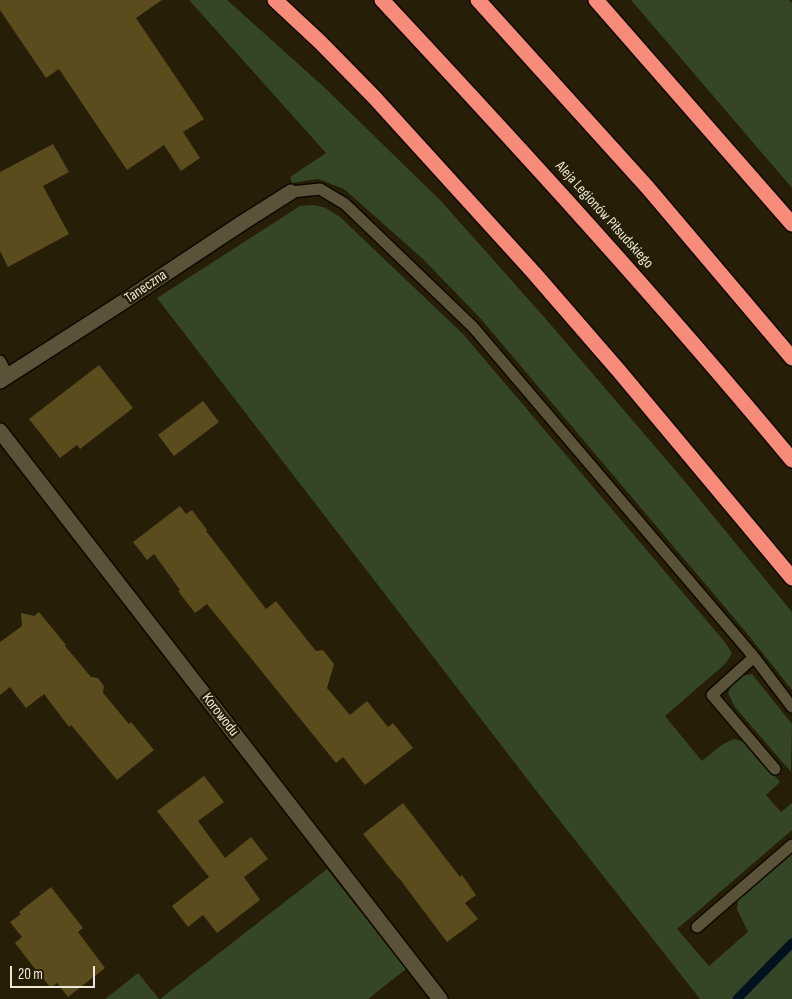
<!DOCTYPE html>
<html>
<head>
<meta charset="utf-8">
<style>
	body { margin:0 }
	#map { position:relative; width:792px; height:999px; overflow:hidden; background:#261e07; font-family:"Sofia Sans Condensed",sans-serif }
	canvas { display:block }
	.scale { position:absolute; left:10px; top:966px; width:85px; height:22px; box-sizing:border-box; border:2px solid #ece7d9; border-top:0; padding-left:6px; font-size:15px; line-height:18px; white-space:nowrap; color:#ece7d9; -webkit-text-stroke:4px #261e07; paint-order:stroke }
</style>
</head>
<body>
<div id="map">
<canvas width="792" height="999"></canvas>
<div class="scale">20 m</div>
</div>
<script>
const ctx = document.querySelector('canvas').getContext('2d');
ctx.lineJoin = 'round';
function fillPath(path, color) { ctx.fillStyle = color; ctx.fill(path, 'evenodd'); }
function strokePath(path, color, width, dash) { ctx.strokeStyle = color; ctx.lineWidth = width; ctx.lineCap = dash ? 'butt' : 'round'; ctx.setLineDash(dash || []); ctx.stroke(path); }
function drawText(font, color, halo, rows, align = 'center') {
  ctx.font = font + ' "Sofia Sans Condensed",sans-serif'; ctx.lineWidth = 5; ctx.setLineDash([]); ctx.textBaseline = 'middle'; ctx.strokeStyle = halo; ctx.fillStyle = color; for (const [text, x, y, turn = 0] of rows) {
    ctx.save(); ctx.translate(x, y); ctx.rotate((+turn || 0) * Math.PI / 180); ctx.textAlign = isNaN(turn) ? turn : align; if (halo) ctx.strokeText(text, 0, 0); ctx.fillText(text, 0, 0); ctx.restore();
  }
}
const green = new Path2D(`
	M 189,0 L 227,0 L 324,87 L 441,201 L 545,318 L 682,478 L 792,612 L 792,690 L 745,631 L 481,319 L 423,259 L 344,189 L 318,179 L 292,183 L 290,177 L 326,153 Z
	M 631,0 L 789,0 L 792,3 L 792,188 Z
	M 314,205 L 326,208 L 340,217 L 463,334 L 724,641 L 732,653 L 728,660 L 724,665 L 665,716 L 702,761 L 723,744 L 734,739 L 745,742 L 780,782 L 766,795 L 781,812 L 792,803 L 792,830 L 677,929 L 709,966 L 748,932 L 737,909 L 738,900 L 792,853 L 792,999 L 700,999 L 538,793 L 157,298 L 300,206 Z
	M 752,674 L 792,724 L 791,772 L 735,707 L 728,693 L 731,686 L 742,676 Z
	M 327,869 L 406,969 L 368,999 L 160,999 Z
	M 138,973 L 159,999 L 105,999 Z`);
const stream = new Path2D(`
	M 737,999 L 792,943`);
const building = new Path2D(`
	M 0,0 L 162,0 L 136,18 L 204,119 L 183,132 L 200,158 L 181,171 L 164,145 L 127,170 L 59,69 L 46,78 L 0,10 Z
	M 53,144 L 69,172 L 43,186 L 69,234 L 8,267 L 0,251 L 0,172 Z
	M 99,365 L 133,408 L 80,449 L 77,445 L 60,458 L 29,419 Z
	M 203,401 L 219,422 L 174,456 L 158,435 Z
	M 180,506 L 186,514 L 192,510 L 207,530 L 206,531 L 266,609 L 276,601 L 316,651 L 323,650 L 334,664 L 327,688 L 350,715 L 367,701 L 388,727 L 393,723 L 413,748 L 365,785 L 343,757 L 336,763 L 207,604 L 195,613 L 178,591 L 180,590 L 154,554 L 147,560 L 133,542 Z
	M 39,612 L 66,645 L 65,646 L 91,677 L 98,678 L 104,686 L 103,693 L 129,724 L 131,722 L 154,750 L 117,780 L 71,725 L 69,727 L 44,694 L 26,708 L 10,687 L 0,695 L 0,642 L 22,626 L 21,613 L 34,616 Z
	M 204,776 L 224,802 L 198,821 L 225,858 L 251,837 L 268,859 L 244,877 L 260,900 L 217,933 L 203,915 L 188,927 L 172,906 L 209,877 L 157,811 Z
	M 403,803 L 460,877 L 462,875 L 476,895 L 465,903 L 478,919 L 447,942 L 399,878 L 399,879 L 363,834 Z
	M 51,887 L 83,928 L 78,932 L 105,968 L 68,997 L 57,983 L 51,988 L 32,965 L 15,943 L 22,937 L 10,922 L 21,914 L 19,912 Z`);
const lane = new Path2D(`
	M 291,192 L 320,189 L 345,204 L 473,327 L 754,657 L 792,707
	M 0,361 L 8,376
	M 754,657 L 712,695 L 775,769
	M 697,927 L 792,845`);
const street = new Path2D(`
	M 0,381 L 123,302 L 242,223 L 291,192
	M 0,431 L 440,999`);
const highway = new Path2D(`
	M 275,0 L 320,42 L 374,97 L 534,273 L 619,371 L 792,578
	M 382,0 C 522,150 661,302 792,460
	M 478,0 L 648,188 L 792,358
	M 596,0 L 792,224`);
const streetNames = [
	["Aleja Legionów Piłsudskiego",604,215,48],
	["Taneczna",146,287,-34],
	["Korowodu",220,715,52]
];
fillPath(green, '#354627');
strokePath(stream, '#00121f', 9);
fillPath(building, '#5a4c1d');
strokePath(lane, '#0f0800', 14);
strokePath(street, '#0f0800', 18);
strokePath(highway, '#0f0800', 18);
strokePath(lane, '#5b523a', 11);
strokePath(street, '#5b523a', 15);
strokePath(highway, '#f58b78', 15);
drawText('15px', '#ece7d9', '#261e07', streetNames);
</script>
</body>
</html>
